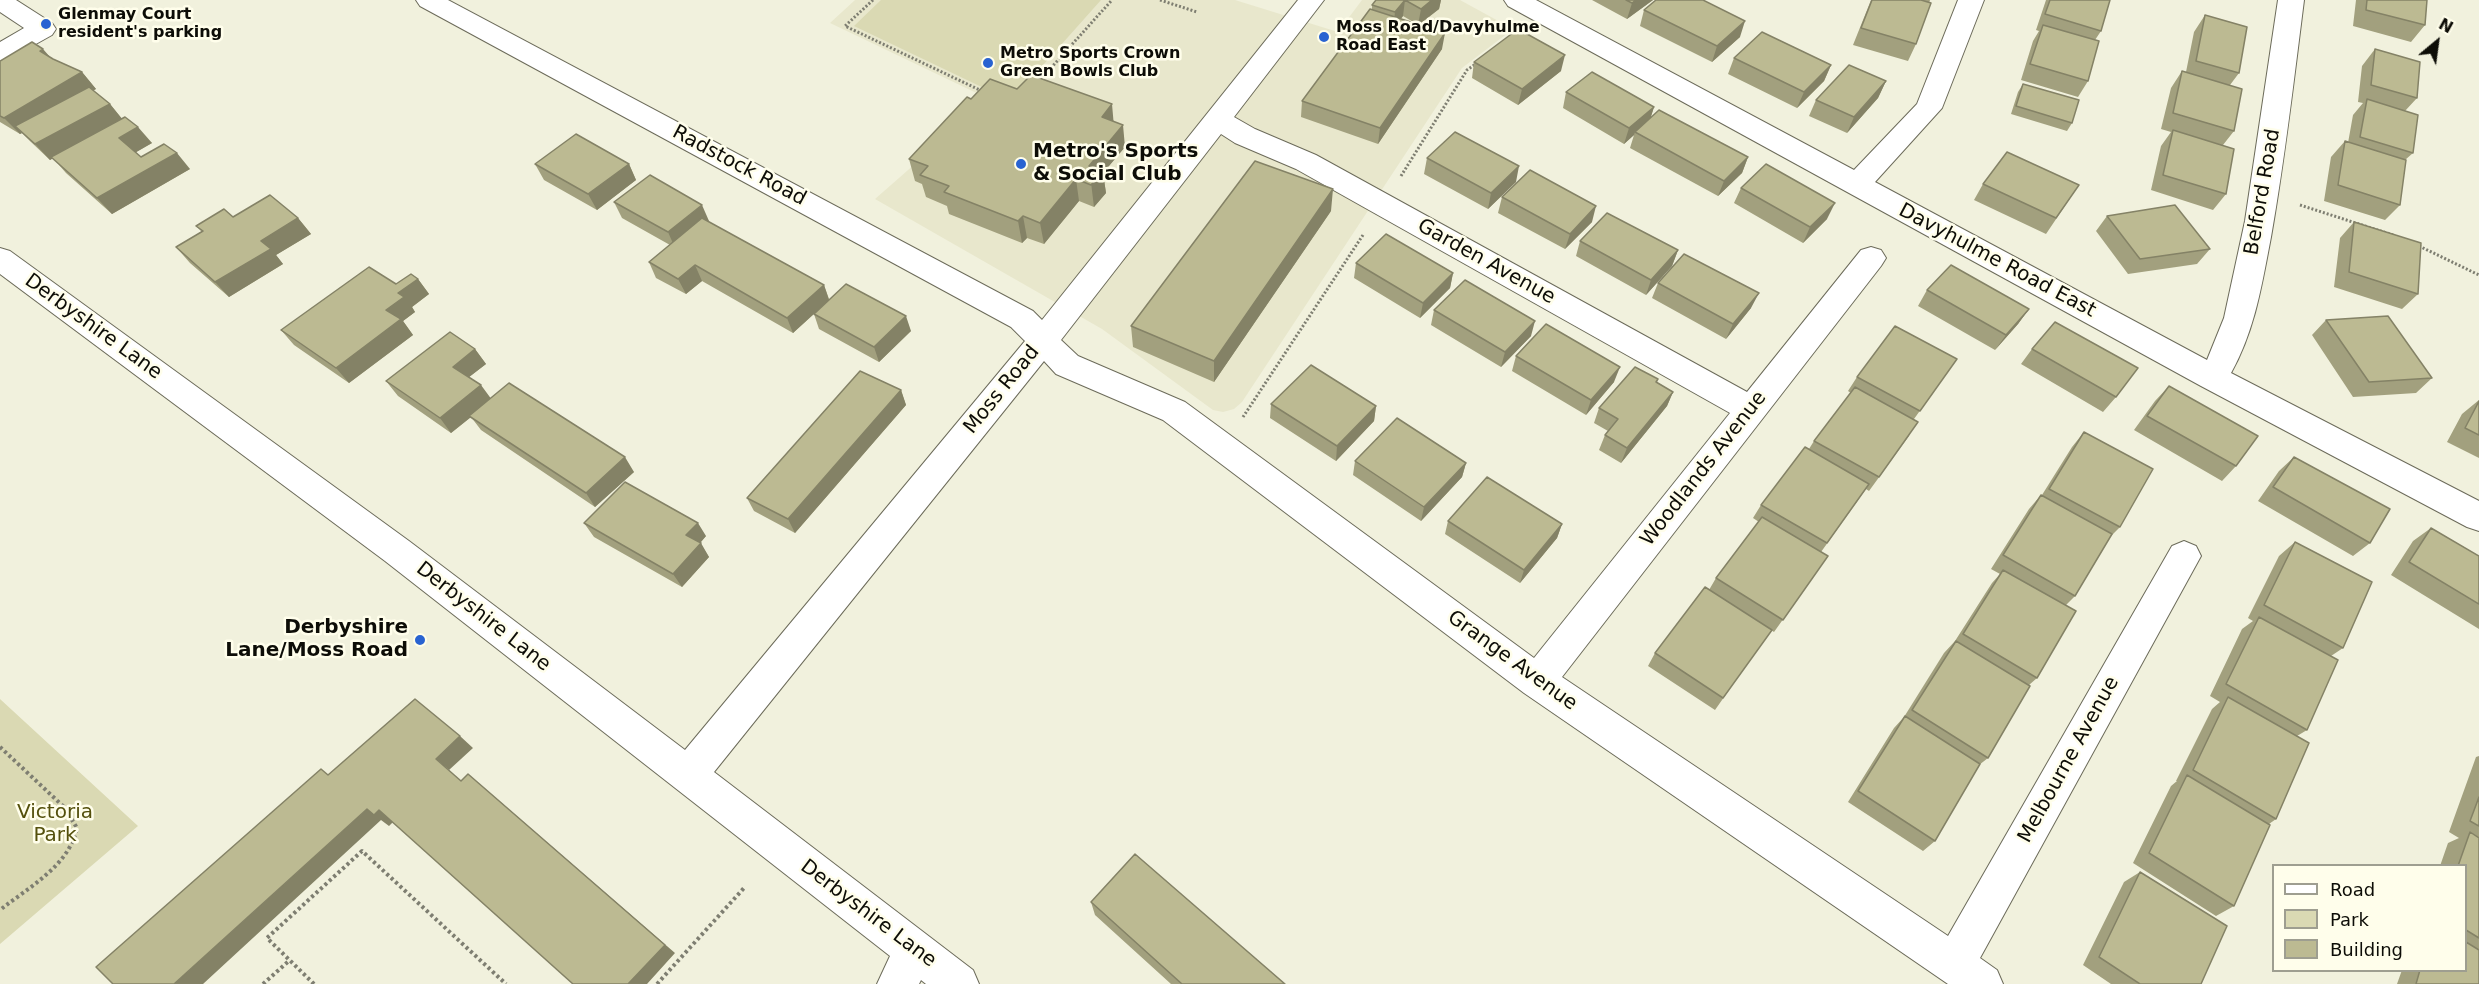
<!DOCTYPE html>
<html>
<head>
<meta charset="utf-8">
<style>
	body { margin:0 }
	#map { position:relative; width:2479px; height:984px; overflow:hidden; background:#f1f1dd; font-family:"DejaVu Sans",sans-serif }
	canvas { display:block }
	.legend { position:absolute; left:2272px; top:864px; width:195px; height:108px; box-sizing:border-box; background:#fffeeb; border:2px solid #9e9e90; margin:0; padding:8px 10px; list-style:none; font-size:18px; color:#0d0d07 }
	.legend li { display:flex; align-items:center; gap:12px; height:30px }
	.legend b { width:30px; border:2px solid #9e9e90 }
	.north { position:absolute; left:2407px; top:12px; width:60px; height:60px; -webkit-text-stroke:4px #fffeeb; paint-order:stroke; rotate:29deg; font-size:16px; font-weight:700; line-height:24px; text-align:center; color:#0d0d07 }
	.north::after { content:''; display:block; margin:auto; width:21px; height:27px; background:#0d0d07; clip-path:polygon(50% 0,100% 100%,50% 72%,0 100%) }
</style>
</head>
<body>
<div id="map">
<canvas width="2479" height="984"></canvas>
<ul class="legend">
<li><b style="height:8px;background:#fff"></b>Road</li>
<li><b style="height:16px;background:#dad9b3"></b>Park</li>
<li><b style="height:16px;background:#bcba92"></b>Building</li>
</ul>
<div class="north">N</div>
</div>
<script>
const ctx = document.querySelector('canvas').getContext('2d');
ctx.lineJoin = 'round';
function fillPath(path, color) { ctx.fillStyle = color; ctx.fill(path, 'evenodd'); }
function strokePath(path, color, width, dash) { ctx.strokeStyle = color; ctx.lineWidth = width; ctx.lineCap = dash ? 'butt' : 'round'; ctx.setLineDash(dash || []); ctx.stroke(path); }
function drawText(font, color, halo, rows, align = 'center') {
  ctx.font = font + ' "DejaVu Sans",sans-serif'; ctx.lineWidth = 5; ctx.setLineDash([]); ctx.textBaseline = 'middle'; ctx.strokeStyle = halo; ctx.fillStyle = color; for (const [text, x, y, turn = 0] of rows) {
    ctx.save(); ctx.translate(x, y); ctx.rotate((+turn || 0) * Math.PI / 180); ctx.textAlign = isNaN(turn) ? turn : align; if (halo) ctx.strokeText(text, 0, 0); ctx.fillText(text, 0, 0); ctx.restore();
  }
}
const built = new Path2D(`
	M 855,0 L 1235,0 L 1338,32 L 1362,0 L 1460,0 L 1513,29 L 1462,68 L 1242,402 L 1234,409 L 1223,412 L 1213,410 L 1102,329 L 875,199 L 989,99 L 830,23 Z`);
const green = new Path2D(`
	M 881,0 L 1101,0 L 1011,101 L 854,26 Z
	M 0,699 L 138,826 L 0,944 Z`);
const pathFar1 = new Path2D(`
	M 873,0 L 845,26 L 984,92
	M 1160,0 L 1197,12
	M 1040,80 L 1112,0
	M 1401,176 L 1467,70 L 1477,63
	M 2300,205 L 2393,235
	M 2419,246 L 2479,275
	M 1243,417 L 1363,235`);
const path = new Path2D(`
	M 0,747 L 64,807 L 77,828 C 69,866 29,887 0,910
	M 263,984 L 290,960
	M 314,984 L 267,938 L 362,851 L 506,984
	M 657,984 L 744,888`);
const minor = new Path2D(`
	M 0,0 L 16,0 L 52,23 L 56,29 L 52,35 L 9,59 L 0,61 L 0,42 L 24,28 L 0,12 Z
	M 416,0 L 448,0 L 1033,311 L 1042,320 L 1298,0 L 1324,0 L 1234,117 L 1255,129 L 1316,155 L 1747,392 L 1861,250 L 1871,247 L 1881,250 L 1886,258 L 1881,266 L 1562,677 L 1948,936 L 2172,546 L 2184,541 L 2196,546 L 2201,556 L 1980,958 L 1997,970 L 2003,984 L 1948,984 L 1524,693 L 1163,420 L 1056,374 L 1044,361 L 714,772 L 973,970 L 979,984 L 926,984 L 921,980 L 919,984 L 877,984 L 890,956 L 385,561 L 0,274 L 0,248 L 10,251 L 409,541 L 685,750 L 1025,341 L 1011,327 L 420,6 ZM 1221,134 L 1235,143 L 1296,169 L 1730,413 L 1534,658 L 1185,402 L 1078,356 L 1061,340 Z
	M 1504,0 L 1536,0 L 1854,170 L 1917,104 L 1958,0 L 1984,0 L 1942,108 L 1875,182 L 2207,360 L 2224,318 L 2245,221 L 2278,0 L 2304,0 C 2294,79 2285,158 2271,237 C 2262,284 2255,330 2231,373 L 2479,501 L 2479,531 L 2467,527 L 2201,386 L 1508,6 Z`);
const wall = new Path2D(`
	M 1376,0 L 1441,0 L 1439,9 L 1419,25 L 1442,49 L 1378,144 L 1301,117 L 1302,101 L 1372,9 L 1372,5 ZM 1403,16 L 1415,23 L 1401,19 Z
	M 1592,0 L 1653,0 L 1627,19 Z
	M 1871,0 L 1930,0 L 1916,44 L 1908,61 L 1853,45 Z
	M 2046,0 L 2110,0 L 2101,31 L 2095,40 L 2088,81 L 2078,97 L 2021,80 L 2033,41 L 2039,31 L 2036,30 Z
	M 2356,0 L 2427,0 L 2425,25 L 2411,42 L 2353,26 Z
	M 1644,10 L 1740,37 L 1712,62 L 1640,26 Z
	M 2205,15 L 2239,73 L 2230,85 L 2234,131 L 2223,145 L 2226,194 L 2213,210 L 2151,190 L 2161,146 L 2171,132 L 2161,129 L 2171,88 L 2182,71 L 2186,72 L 2194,32 Z
	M 2375,49 L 2417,98 L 2405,111 L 2413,153 L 2405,160 L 2400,205 L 2385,220 L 2324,201 L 2331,157 L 2345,141 L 2348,143 L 2353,115 L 2363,103 L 2358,102 L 2362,66 Z
	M 1734,58 L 1831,65 L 1824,81 L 1797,108 L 1728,74 Z
	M 52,59 L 82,72 L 96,89 L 93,90 L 110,104 L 122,119 L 152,143 L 136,152 L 141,157 L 190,169 L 112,214 L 66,173 L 53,158 L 50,160 L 31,142 L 22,133 L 20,134 L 0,122 L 0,61 Z
	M 1474,62 L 1561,71 L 1518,105 L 1472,78 Z
	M 1886,81 L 1878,98 L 1847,133 L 1809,116 L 1816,100 Z
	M 2023,84 L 2072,123 L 2067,131 L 2011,114 L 2018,92 Z
	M 1017,89 L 1114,121 L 1125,147 L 1103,173 L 1106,193 L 1094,207 L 1079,201 L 1044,244 L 1027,238 L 1022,243 L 949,214 L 947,206 L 926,197 L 922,184 L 915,181 L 909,159 L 971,99 Z
	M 1566,92 L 1654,107 L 1650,119 L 1748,157 L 1742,173 L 1718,196 L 1630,148 L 1634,135 L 1624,144 L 1563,108 Z
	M 1427,158 L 1516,182 L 1488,209 L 1424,174 Z
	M 535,164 L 629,164 L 636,180 L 597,210 L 544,180 Z
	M 1983,184 L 2079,185 L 2046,234 L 1974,200 Z
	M 1741,188 L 1827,219 L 1803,243 L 1734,203 Z
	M 1502,197 L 1592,222 L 1565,249 L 1498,213 Z
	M 614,202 L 709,221 L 708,222 L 824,285 L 829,299 L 911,331 L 879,362 L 819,329 L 814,314 L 793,333 L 702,281 L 686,294 L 656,278 L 649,262 L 670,245 L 622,218 Z
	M 1331,211 L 1214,382 L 1133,347 L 1131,326 Z
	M 2107,216 L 2210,249 L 2197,264 L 2128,274 L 2096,231 Z
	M 233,217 L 298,218 L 311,234 L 276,255 L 283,264 L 229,297 L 190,263 L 176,247 L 202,232 L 196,226 Z
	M 2354,222 L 2418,294 L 2402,309 L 2334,287 L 2340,238 Z
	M 1580,241 L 1678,250 L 1672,266 L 1646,295 L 1576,256 Z
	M 1356,263 L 1453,273 L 1450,288 L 1420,318 L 1354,278 Z
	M 418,279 L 429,294 L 412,307 L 415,312 L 403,321 L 413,335 L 349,383 L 294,345 L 281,330 L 396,284 Z
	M 1658,283 L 1751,308 L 1726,339 L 1652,298 Z
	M 1927,290 L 2029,309 L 2018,324 L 1995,350 L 1918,306 Z
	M 1434,310 L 1531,336 L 1501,367 L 1431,325 Z
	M 2326,320 L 2432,378 L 2416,393 L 2353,397 L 2312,335 Z
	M 475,349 L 486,364 L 469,377 L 490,398 L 634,472 L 595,507 L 481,430 L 471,417 L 451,433 L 398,396 L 386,381 Z
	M 2032,349 L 2116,397 L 2103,412 L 2021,364 Z
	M 1516,356 L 1614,382 L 1586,415 L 1512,371 Z
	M 1957,359 L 1914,419 L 1909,436 L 1869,491 L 1866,489 L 1821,552 L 1819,569 L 1774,632 L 1771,630 L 1715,710 L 1648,666 L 1655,653 L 1709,590 L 1716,578 L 1759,522 L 1753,518 L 1761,505 L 1809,449 L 1814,441 L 1851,393 L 1848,391 L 1857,377 Z
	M 1658,379 L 1657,382 L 1673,392 L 1667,406 L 1621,463 L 1599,450 L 1605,435 L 1608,431 L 1594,423 L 1599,408 Z
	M 2169,386 L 2236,466 L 2222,481 L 2134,430 L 2155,401 Z
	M 901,390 L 906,405 L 795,533 L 754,511 L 747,498 Z
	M 2479,400 L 2479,458 L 2447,442 L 2462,414 Z
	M 1271,404 L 1376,406 L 1374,421 L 1336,461 L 1270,418 Z
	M 2084,432 L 2120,527 L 2109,538 L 2075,596 L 2066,605 L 2037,678 L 2029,685 L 1988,758 L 1979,765 L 1935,841 L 1923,851 L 1848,802 L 1894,728 L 1904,717 L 1944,653 L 1955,641 L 1992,583 L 2000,574 L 1991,569 L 2029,509 L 2041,495 L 2042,495 L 2072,447 Z
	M 2294,457 L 2370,543 L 2353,556 L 2258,501 L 2279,471 Z
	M 1355,461 L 1466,463 L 1462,477 L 1421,521 L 1353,475 Z
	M 1448,521 L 1562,524 L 1557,538 L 1520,583 L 1445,534 Z
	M 584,523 L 706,536 L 700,543 L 709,557 L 682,587 L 594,537 Z
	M 2431,528 L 2479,556 L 2479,629 L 2391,575 L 2413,541 Z
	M 2295,542 L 2343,648 L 2331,656 L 2307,730 L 2297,736 L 2276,819 L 2269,824 L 2234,906 L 2216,916 L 2133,863 L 2171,786 L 2177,781 L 2176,781 L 2212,709 L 2220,702 L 2210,696 L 2242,629 L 2253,621 L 2248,618 L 2279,556 Z
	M 2479,756 L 2479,984 L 2397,984 L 2402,970 L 2466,970 L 2466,866 L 2440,866 L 2448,843 L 2459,838 L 2449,832 L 2476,757 Z
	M 2140,872 L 2201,984 L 2111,984 L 2083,965 L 2124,882 Z
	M 1091,902 L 1285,984 L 1171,984 L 1095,915 Z`);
const shadedWall = new Path2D(`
	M 1405,0 L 1403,16 L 1393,28 L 1395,12 Z
	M 1432,0 L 1441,0 L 1439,9 L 1418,25 L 1421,9 Z
	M 1636,0 L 1653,0 L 1627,19 L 1632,3 Z
	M 1745,21 L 1740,37 L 1712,62 L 1717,46 Z
	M 1445,33 L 1442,49 L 1378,144 L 1380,128 Z
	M 43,49 L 57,65 L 40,51 Z
	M 1565,55 L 1561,71 L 1518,105 L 1522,89 Z
	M 1831,65 L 1824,81 L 1797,108 L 1804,92 Z
	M 82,72 L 96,89 L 23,133 L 15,126 L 22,133 L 20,134 L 4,118 Z
	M 1886,81 L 1878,98 L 1847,133 L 1854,117 Z
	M 110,104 L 123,120 L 50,160 L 35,144 Z
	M 1112,104 L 1114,127 L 1102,117 Z
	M 1654,107 L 1649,123 L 1635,132 L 1634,135 L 1624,144 L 1629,128 Z
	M 1123,125 L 1125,147 L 1103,173 L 1106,193 L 1094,207 L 1089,166 Z
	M 138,127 L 152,143 L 133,154 L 119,138 Z
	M 177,153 L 190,169 L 112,214 L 97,198 Z
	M 1748,157 L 1742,173 L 1718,196 L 1724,181 Z
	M 629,164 L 636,180 L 597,210 L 588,194 Z
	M 1519,166 L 1516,182 L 1488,209 L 1491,193 Z
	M 1076,179 L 1079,201 L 1044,244 L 1040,223 Z
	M 1333,189 L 1331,211 L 1214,382 L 1214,361 Z
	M 1835,203 L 1827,219 L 1803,243 L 1810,227 Z
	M 702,205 L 709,221 L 675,248 L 668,232 Z
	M 1596,206 L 1592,222 L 1565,249 L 1570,234 Z
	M 1023,216 L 1027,238 L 1022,243 L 1018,221 Z
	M 298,218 L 311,234 L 276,255 L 283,264 L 229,297 L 215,282 L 261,241 Z
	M 1678,250 L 1672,266 L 1646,295 L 1651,280 Z
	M 695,265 L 702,281 L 686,294 L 678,279 Z
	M 1453,273 L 1450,288 L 1420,318 L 1423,303 Z
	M 418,279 L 429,294 L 412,307 L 415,312 L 403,321 L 413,335 L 349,383 L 336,368 L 386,310 L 398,293 Z
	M 824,285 L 829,300 L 793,333 L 787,318 Z
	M 1759,293 L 1751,308 L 1726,339 L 1733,324 Z
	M 2029,309 L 2018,324 L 1995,350 L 2006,335 Z
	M 906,316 L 911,331 L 879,362 L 874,347 Z
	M 1535,321 L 1531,336 L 1501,367 L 1505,352 Z
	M 475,349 L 486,364 L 464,381 L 453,367 Z
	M 1620,367 L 1614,382 L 1586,415 L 1591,400 Z
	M 481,385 L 492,400 L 469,416 L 471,417 L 451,433 L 440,418 Z
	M 901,390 L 906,405 L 795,533 L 788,519 Z
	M 1673,392 L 1667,406 L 1621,463 L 1627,448 Z
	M 1376,406 L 1374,421 L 1336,461 L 1337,446 Z
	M 625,457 L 634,472 L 595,507 L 586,493 Z
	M 1466,463 L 1462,477 L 1421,521 L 1424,507 Z
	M 698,523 L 706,536 L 695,549 L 686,535 Z
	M 1562,524 L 1557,538 L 1520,583 L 1524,570 Z
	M 701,543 L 709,557 L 682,587 L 673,574 Z
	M 460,736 L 473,748 L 449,770 L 436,759 Z
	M 468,774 L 675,953 L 647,984 L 628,984 Z
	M 367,809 L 379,810 L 394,821 L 389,826 L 381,820 L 203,984 L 174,984 Z`);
const building = new Path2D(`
	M 1376,0 L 1432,0 L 1421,9 L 1405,0 L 1395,12 L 1372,5 Z
	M 1626,0 L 1636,0 L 1632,3 Z
	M 1656,0 L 1703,0 L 1745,21 L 1717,46 L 1644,10 Z
	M 1872,0 L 1921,0 L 1931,3 L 1916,44 L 1861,28 Z
	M 2050,0 L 2110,0 L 2101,31 L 2045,14 Z
	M 2367,0 L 2427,0 L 2425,25 L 2366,10 Z
	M 1370,9 L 1445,33 L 1380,128 L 1302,101 Z
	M 2205,15 L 2247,27 L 2239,73 L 2196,61 Z
	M 2043,25 L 2099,41 L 2088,81 L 2030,64 Z
	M 1518,29 L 1565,55 L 1522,89 L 1474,62 Z
	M 1762,32 L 1831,65 L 1804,92 L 1734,58 Z
	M 32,42 L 43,49 L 40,51 L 53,59 L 82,72 L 4,118 L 0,116 L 0,61 Z
	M 2375,49 L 2420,62 L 2417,98 L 2371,85 Z
	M 1849,65 L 1886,81 L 1854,117 L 1816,100 Z
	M 2182,71 L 2242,89 L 2234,131 L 2173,113 Z
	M 1592,72 L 1654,107 L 1629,128 L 1566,92 Z
	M 1031,75 L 1112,104 L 1102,117 L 1123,125 L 1089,166 L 1103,171 L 1091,185 L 1076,179 L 1040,223 L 1023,216 L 1018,221 L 944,192 L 949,186 L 920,175 L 928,166 L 909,159 L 967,97 L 971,99 L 990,79 L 1017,89 Z
	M 2023,84 L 2079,100 L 2072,123 L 2016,106 Z
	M 89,87 L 110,104 L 35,144 L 15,126 Z
	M 2367,99 L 2418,115 L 2413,153 L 2360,137 Z
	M 1659,110 L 1748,157 L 1724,181 L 1635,132 Z
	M 125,117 L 138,127 L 119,138 L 141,157 L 164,144 L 177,153 L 97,198 L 51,157 Z
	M 2173,130 L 2234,149 L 2226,194 L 2163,175 Z
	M 1455,132 L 1519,166 L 1491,193 L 1427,158 Z
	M 576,134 L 629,164 L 588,194 L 535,164 Z
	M 2345,141 L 2406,160 L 2400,205 L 2338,185 Z
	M 2007,152 L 2079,185 L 2056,218 L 1983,184 Z
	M 1255,161 L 1333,189 L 1214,361 L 1131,326 Z
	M 1766,164 L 1835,203 L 1810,227 L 1741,188 Z
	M 1530,170 L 1596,206 L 1570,234 L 1502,197 Z
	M 650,175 L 702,205 L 668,232 L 614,202 Z
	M 270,195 L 298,218 L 261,241 L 271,249 L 215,282 L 176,247 L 203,231 L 196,226 L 224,209 L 233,217 Z
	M 2175,205 L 2210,249 L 2140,259 L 2107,216 Z
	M 1607,213 L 1678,250 L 1651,280 L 1580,241 Z
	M 702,218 L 824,285 L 787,318 L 695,265 L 678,279 L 649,262 Z
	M 2354,222 L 2421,243 L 2418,294 L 2349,272 Z
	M 1386,234 L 1453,273 L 1423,303 L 1356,263 Z
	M 1684,254 L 1759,293 L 1733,324 L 1658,283 Z
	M 1951,265 L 2029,309 L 2006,335 L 1927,290 Z
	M 369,267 L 396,284 L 411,274 L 418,279 L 398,293 L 404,297 L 386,310 L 401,319 L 336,368 L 281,330 Z
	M 1465,280 L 1535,321 L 1505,352 L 1434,310 Z
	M 846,284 L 906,316 L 874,347 L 814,314 Z
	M 2388,316 L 2432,378 L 2369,382 L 2326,320 Z
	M 2055,322 L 2138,368 L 2116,397 L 2032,349 Z
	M 1546,324 L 1620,367 L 1591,400 L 1516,356 Z
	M 1895,326 L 1957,359 L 1920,411 L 1857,377 Z
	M 450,332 L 475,349 L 453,367 L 481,385 L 440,418 L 386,381 Z
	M 1311,365 L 1376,406 L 1337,446 L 1271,404 Z
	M 1635,367 L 1658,379 L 1656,382 L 1673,392 L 1627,448 L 1605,435 L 1618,419 L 1599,408 Z
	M 860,371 L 901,390 L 788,519 L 747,498 Z
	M 509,383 L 625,457 L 586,493 L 469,416 Z
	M 2169,386 L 2258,436 L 2236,466 L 2147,416 Z
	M 1855,387 L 1918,422 L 1879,477 L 1814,441 Z
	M 2479,401 L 2479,435 L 2465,428 Z
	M 1397,418 L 1466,463 L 1424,507 L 1355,461 Z
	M 2084,432 L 2153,469 L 2120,527 L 2049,489 Z
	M 1805,447 L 1869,484 L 1827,543 L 1761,505 Z
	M 2294,457 L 2390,509 L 2370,543 L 2273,487 Z
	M 1487,477 L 1562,524 L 1524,570 L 1448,521 Z
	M 625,482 L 698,523 L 686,535 L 701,543 L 673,574 L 584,523 Z
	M 2041,495 L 2112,534 L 2075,596 L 2003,555 Z
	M 1762,517 L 1828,556 L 1783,620 L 1716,578 Z
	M 2431,528 L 2479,556 L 2479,604 L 2409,562 Z
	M 2295,542 L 2372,582 L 2343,648 L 2264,605 Z
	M 2003,570 L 2076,611 L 2037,678 L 1963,634 Z
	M 1705,587 L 1772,630 L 1723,698 L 1655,653 Z
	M 2259,617 L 2338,660 L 2307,730 L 2226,684 Z
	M 1956,641 L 2030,686 L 1988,758 L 1912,710 Z
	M 2228,697 L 2309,743 L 2276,819 L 2193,770 Z
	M 415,699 L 460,736 L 436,759 L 461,781 L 468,774 L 665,945 L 628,984 L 573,984 L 379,810 L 374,815 L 367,809 L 174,984 L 113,984 L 96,967 L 321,769 L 328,775 Z
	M 1905,716 L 1980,764 L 1935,841 L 1858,791 Z
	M 2187,775 L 2270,825 L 2234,906 L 2149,853 Z
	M 2479,797 L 2479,826 L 2470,821 Z
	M 2470,832 L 2479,838 L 2479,938 L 2466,930 L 2466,866 L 2458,866 Z
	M 1135,854 L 1285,984 L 1182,984 L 1091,902 Z
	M 2140,872 L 2227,926 L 2201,984 L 2140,984 L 2099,957 Z
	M 2466,942 L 2479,950 L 2479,984 L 2416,984 L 2420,970 L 2466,970 Z`);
const markers = [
	[46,24,6,"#2963d1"],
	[1324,37,6,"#2963d1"],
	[988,63,6,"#2963d1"],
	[1021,164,6,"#2963d1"],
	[420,640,6,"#2963d1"]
];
const farPoinames = [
	["Glenmay Court",58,15],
	["resident's parking",58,33],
	["Moss Road/Davyhulme",1336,28],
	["Road East",1336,46],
	["Metro Sports Crown",1000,54],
	["Green Bowls Club",1000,72]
];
const poiNames = [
	["Metro's Sports",1033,152],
	["& Social Club",1033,175],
	["Derbyshire",408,628,"right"],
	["Lane/Moss Road",408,651,"right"]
];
const streetNames = [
	["Radstock Road",739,166,28],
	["Belford Road",2263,192,-80],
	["Davyhulme Road East",1997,261,28],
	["Garden Avenue",1486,262,29],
	["Derbyshire Lane",93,327,36],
	["Moss Road",1002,390,-51],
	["Woodlands Avenue",1704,469,-52],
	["Derbyshire Lane",483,617,38],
	["Grange Avenue",1512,661,36],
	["Melbourne Avenue",2069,760,-61],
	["Derbyshire Lane",868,914,37]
];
const parkNames = [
	["Victoria",55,813],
	["Park",55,836]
];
fillPath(built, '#e8e7cc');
fillPath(green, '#dad9b3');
strokePath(minor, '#6c6b5a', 2);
strokePath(pathFar1, '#7e7e71', 3, [2, 2]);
strokePath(path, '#7e7e71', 4, [3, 3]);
fillPath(minor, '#fff');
fillPath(wall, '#a2a07e');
fillPath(shadedWall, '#848266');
fillPath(building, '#bcba92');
strokePath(building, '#848266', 1.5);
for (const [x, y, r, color] of markers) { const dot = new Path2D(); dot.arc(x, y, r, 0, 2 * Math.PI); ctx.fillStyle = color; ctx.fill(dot); strokePath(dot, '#fffeeb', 2); }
drawText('bold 16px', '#0d0d07', '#fffeeb', farPoinames, 'left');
drawText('bold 20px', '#0d0d07', '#fffeeb', poiNames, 'left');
drawText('20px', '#0d0d07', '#fffeeb', streetNames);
drawText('20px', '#54500c', '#fffeeb', parkNames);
</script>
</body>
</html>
